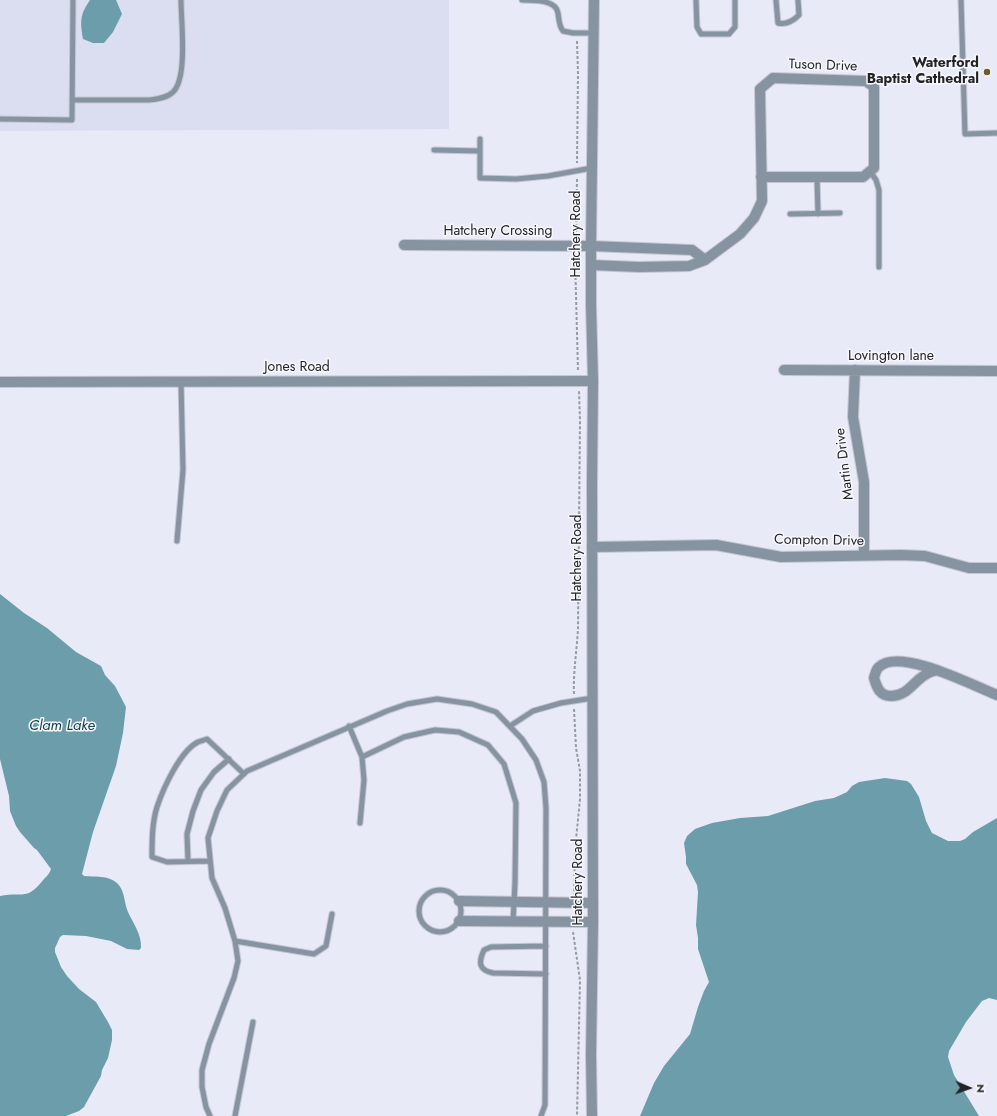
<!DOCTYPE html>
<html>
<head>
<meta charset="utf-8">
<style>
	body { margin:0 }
	#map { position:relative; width:997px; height:1116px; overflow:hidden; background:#e9eaf7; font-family:Jost,sans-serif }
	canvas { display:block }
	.north { position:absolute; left:949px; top:1068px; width:40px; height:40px; -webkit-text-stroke:3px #f7f8fd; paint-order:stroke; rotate:92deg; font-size:11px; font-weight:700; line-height:16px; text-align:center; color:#222227 }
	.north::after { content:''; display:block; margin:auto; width:14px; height:18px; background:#222227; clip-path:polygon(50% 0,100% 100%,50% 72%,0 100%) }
</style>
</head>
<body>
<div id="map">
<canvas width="997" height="1116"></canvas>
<div class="north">N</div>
</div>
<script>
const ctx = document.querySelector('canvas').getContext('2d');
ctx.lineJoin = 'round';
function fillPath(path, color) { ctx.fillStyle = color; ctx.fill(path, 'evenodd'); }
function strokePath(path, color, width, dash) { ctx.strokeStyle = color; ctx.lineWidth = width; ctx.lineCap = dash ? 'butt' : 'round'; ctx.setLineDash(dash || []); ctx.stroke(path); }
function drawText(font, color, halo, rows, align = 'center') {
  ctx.font = font + ' Jost,sans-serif'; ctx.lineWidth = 3; ctx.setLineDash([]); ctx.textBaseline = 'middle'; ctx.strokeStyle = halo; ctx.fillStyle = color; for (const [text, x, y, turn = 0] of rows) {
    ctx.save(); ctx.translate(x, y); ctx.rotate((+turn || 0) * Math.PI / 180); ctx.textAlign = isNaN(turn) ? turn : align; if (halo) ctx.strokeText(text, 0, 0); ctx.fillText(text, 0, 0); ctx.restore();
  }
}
const built = new Path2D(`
	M 0,0 L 449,0 L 449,129 L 0,131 Z`);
const water = new Path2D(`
	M 90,0 L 116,0 L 122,14 L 113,32 L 104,43 L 93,43 L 83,39 C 80,20 80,15 90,0 Z
	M 0,594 L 24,613 L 47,628 L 76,652 L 101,666 L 105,675 L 115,686 L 126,707 L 123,733 L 116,766 L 93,832 L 82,874 L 84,876 C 95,877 108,875 117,883 C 125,890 124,903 128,912 C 133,923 142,935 141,948 L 139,950 L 127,949 L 111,941 L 86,936 L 63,935 L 60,937 L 55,948 L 55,952 L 61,967 L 67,976 L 79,989 L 96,1002 L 108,1022 L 112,1030 L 112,1040 L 108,1058 L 102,1070 L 101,1076 L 84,1107 L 79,1111 L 66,1116 L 0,1116 L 0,896 C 23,891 26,902 44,879 C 47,876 50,873 51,869 L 37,850 L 34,848 L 20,832 L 16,826 L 10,811 L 9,796 L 0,759 Z
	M 885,778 L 907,781 L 911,784 L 919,797 L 926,821 L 932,833 L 948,841 L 960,841 L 965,839 L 973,832 L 997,818 L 997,1000 L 989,998 L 982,1001 L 966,1022 L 949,1051 L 948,1057 L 954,1075 L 979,1116 L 640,1116 L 654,1083 L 664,1066 L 690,1034 L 698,1007 L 704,991 L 709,982 L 698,949 L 698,938 L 696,925 L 698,892 L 697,885 L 686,864 L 686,857 L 684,843 L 687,836 L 695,829 L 712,823 L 740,818 L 768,816 L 815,801 L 834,798 L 847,792 L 852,786 L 859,782 Z`);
const path = new Path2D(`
	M 577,41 L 578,74 L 577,163
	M 576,237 L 577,179
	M 575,257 L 578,371
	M 574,694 C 573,672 577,650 578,628 L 580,420 L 579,391
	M 574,709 L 576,748 L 580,771 L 580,799 L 575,850 L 574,894
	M 573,932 L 580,980 L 577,1116`);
const service = new Path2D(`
	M 522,0 C 535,0 556,0 558,13 C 559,20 559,26 563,31 L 573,33 L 594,33
	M 696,0 L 697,27 L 701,34 L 729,34 L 735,27 L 735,0
	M 776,0 L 778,23 C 786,25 793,21 799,15 L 798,0
	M 961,0 L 965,134 L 997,133
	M 72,100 L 149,100 C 157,99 167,98 173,92 C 188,78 181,21 181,0
	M 0,119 L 72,120 L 73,0
	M 434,150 L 480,151 L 480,178 L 516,179 L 548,176 L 592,168
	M 480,151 L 480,139
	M 870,171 L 876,180 L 879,190 L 879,267
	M 817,177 L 818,214
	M 790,214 L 840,213
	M 177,541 L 183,470 L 181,382
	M 349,726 L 362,757 L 364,780 L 360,823
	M 510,726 L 533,711 L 561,703 L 593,698
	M 362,757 L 404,737 L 435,730 L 459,732 L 488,745 L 504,764 L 516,803 L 515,883 L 513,922
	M 188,861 L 187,834 L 193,811 L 201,790 L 214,772 L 229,759
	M 210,861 L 167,862 L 152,857 C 152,841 152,823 157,807 C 163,789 180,751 198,742 C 201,741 204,740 207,739 L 244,774
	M419 911a21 21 0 1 1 42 0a21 21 0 1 1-42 0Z
	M 235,941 L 314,954 L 326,946 L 332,914
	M 546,974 L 493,973 C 479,970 478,963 484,950 L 491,947 L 546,946
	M 210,1116 L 206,1107 L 202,1087 L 202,1070 L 209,1044 L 234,978 L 238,961 L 235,941 L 225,908 L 212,878 L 208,838 L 217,811 L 227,790 L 247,771 L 387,711 L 407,704 L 437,699 L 472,704 L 496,712 L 522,739 L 536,760 L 544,782 L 546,808 L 545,1105 L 541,1116
	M 235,1116 L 253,1022`);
const minor = new Path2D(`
	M 404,245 L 591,246 L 692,250 L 705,260
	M 591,265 L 639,267 L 689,266 L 705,260 L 740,234 L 754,218 L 762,201 L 760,89 L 773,78 L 866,81 L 874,87 L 874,168 L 863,177 L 761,177
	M 784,370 L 997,371
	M 855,370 L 853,417 L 864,482 L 864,555
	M 0,382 L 593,381
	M 592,547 L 716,545 L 781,557 L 901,555 L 925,556 L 969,568 L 997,568
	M 937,670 C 933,671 929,672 925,675 C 913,682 907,696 891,696 C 880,696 877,688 874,678 C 875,675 876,669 879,667 C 899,647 974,686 997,695
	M 459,901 L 593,903
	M 459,921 L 593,922`);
const tertiary = new Path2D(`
	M 592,1116 L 591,1055 L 593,922 L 592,483 L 593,381 L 591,304 L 591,246 L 594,0`);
const markers = [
	[987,72,4,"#705b2a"]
];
const poiNames = [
	["Waterford",979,64],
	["Baptist Cathedral",979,80]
];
const streetNames = [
	["Tuson Drive",823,66,2],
	["Hatchery Crossing",498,232],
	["Hatchery Road",577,234,-90],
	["Lovington lane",891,357],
	["Jones Road",297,368],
	["Martin Drive",845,464,-97],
	["Compton Drive",819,541,1],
	["Hatchery Road",578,558,-90],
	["Hatchery Road",579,882,-90]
];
const waterNames = [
	["Clam Lake",62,726]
];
fillPath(built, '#dbddf1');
fillPath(water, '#6b9eaa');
strokePath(service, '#c5c6d2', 7);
strokePath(minor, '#c5c6d2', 12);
strokePath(tertiary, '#c5c6d2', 12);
strokePath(path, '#9999a3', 2, [3, 2]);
strokePath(service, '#8694a1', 5);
strokePath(minor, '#8694a1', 10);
strokePath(tertiary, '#8694a1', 10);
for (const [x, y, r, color] of markers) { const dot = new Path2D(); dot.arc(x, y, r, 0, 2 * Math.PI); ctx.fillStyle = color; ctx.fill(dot); strokePath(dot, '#f7f8fd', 1.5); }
drawText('bold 14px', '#222227', '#f7f8fd', poiNames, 'right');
drawText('14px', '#222227', '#f7f8fd', streetNames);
drawText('italic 15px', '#0e3e47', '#f7f8fd', waterNames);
</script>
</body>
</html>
